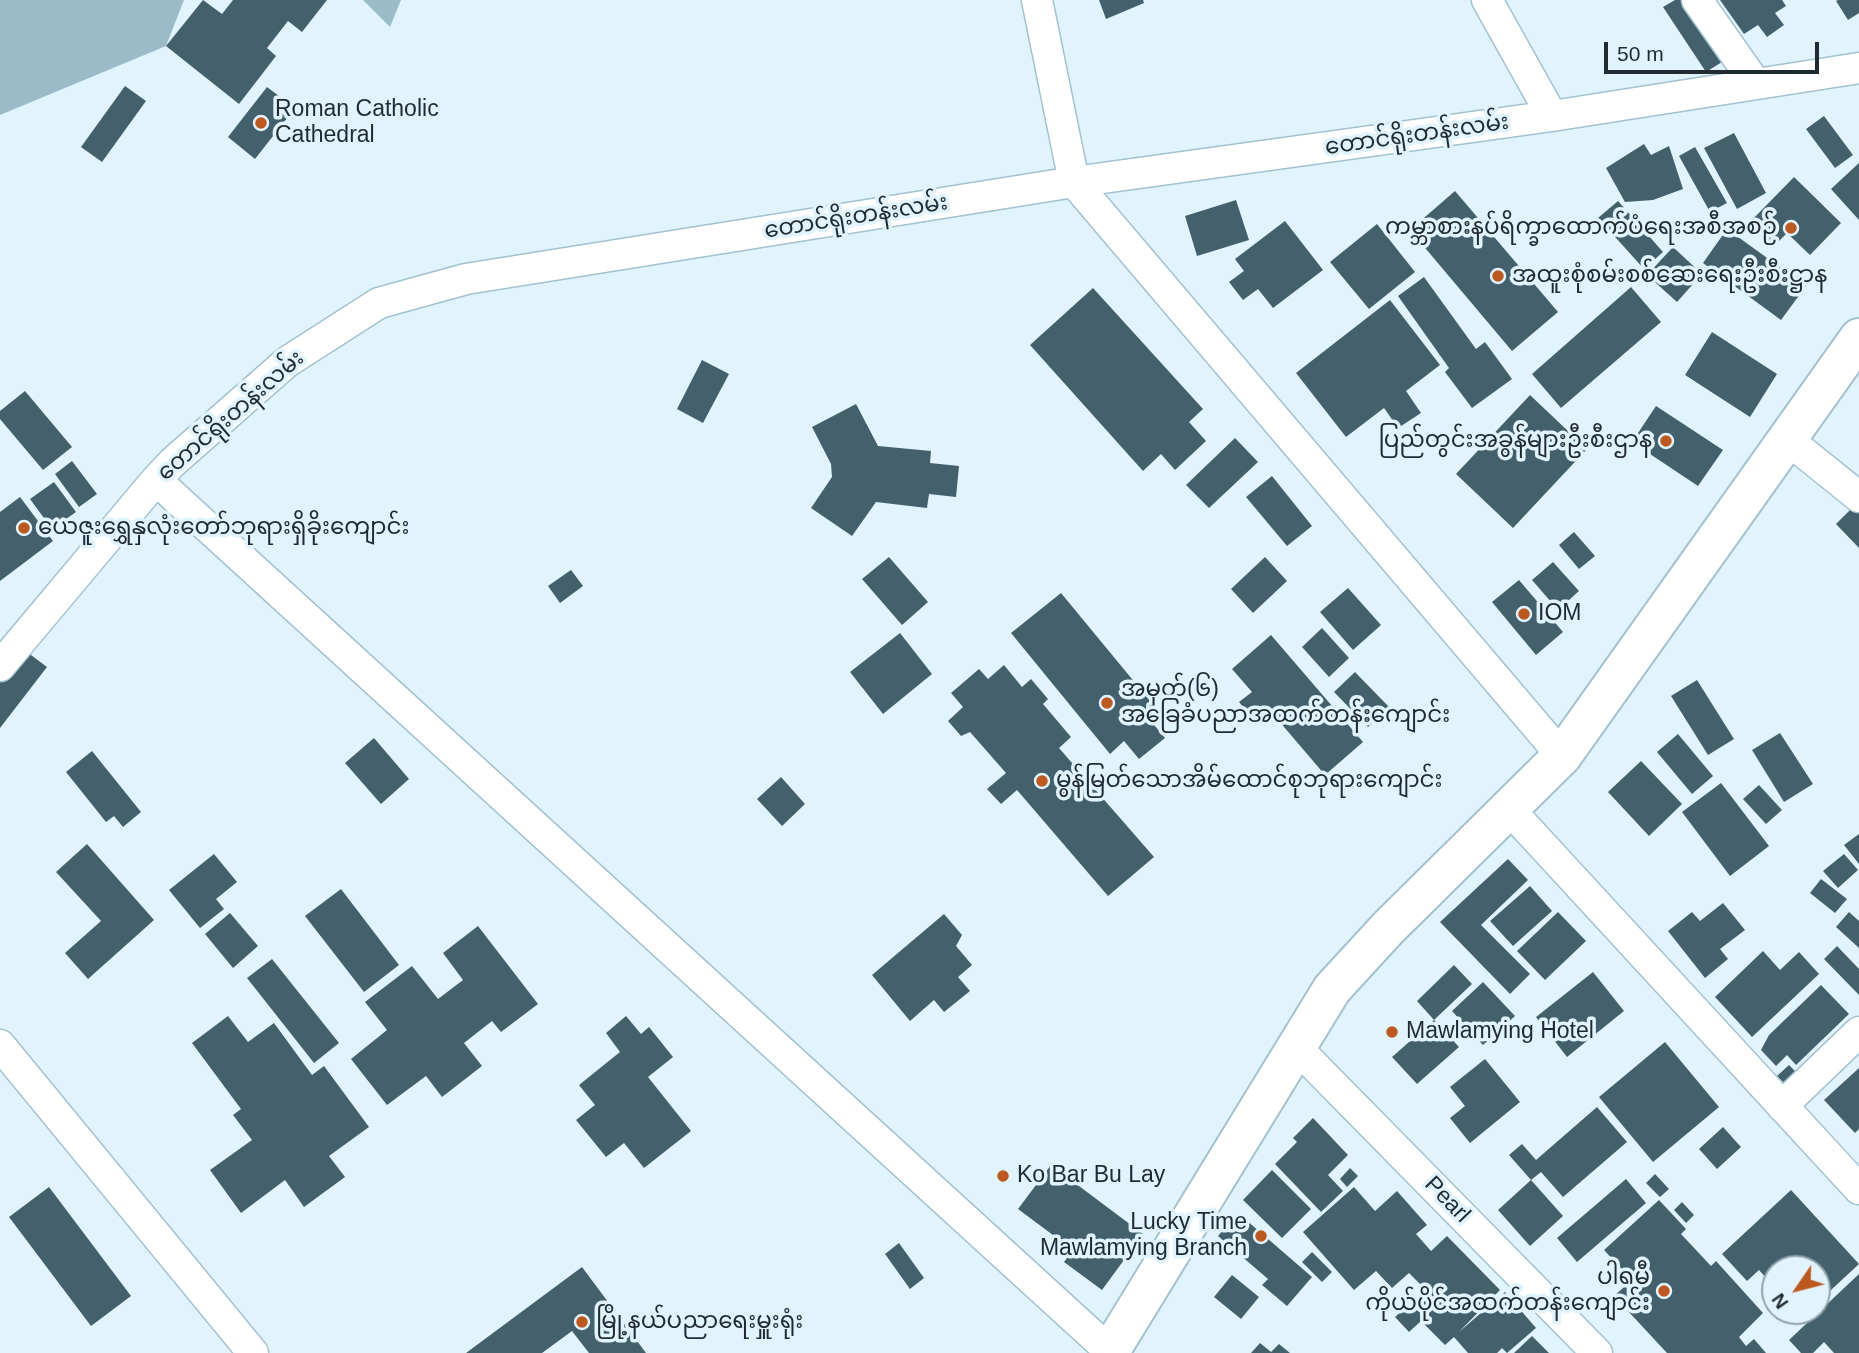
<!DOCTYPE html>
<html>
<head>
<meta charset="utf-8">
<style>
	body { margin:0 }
	#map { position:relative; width:1859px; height:1353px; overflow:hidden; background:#e1f4fd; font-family:Helvetica,sans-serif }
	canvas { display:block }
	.north { position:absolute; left:1761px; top:1255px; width:70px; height:70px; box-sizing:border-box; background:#e1f4fd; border:2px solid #93a4ab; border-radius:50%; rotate:235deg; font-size:19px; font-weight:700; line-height:28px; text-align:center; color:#1f2b30 }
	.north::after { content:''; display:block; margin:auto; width:24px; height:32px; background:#bc5920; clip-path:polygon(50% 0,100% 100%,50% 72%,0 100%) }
	.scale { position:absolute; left:1604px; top:42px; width:215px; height:32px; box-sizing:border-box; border:4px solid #1f2b30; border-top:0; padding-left:9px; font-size:21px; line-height:24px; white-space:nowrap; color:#1f2b30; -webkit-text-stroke:5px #e1f4fd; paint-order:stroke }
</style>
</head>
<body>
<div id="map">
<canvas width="1859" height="1353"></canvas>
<div class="north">N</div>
<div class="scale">50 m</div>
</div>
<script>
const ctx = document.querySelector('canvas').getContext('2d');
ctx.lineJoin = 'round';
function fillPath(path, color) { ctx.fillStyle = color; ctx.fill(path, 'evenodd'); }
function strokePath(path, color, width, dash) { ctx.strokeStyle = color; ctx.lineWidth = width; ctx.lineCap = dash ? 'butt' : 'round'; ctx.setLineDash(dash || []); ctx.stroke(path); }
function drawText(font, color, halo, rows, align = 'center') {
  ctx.font = font + ' Helvetica,"Noto Sans Myanmar",sans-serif'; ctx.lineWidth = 7; ctx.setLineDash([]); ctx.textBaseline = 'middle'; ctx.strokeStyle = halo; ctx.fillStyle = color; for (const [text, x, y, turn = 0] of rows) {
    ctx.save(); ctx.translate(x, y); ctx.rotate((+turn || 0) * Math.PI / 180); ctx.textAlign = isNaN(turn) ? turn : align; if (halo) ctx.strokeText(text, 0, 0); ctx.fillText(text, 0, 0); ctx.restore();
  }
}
const forest = new Path2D(`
	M 0,0 L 184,0 L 166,46 L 0,115 Z
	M 363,0 L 401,0 L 390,27 Z`);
const building = new Path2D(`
	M 203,0 L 222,14 L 233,0 L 327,0 L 302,32 L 288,21 L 267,48 L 276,56 L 239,104 L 166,46 Z
	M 1099,0 L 1143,0 L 1144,3 L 1106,19 Z
	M 1675,0 L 1692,0 L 1730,57 L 1706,72 L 1663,7 Z
	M 1720,0 L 1782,0 L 1786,6 L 1775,13 L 1784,25 L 1767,37 L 1758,25 L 1744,34 Z
	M 1838,0 L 1859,0 L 1859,13 L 1848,20 L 1836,1 Z
	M 125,86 L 146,101 L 102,162 L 81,147 Z
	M 267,87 L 295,108 L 255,159 L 228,137 Z
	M 1824,116 L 1853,155 L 1835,168 L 1806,129 Z
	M 1734,133 L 1766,193 L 1737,209 L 1704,148 Z
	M 1644,144 L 1651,155 L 1669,146 L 1683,189 L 1653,200 L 1625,202 L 1606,168 Z
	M 1695,147 L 1727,203 L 1710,212 L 1679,156 Z
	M 1859,163 L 1859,220 L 1831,189 Z
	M 1794,177 L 1841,223 L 1810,255 L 1787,233 L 1775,245 L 1751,221 Z
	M 1455,191 L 1558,312 L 1512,351 L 1410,230 Z
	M 1236,200 L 1249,240 L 1197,256 L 1185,216 Z
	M 1618,201 L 1663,252 L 1644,269 L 1598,218 Z
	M 1285,221 L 1323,270 L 1273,308 L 1258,289 L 1243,300 L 1229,282 L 1244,271 L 1235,259 Z
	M 1377,224 L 1415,272 L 1369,309 L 1330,262 Z
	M 1727,229 L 1806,286 L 1781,320 L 1703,263 Z
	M 1673,247 L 1702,274 L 1677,302 L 1647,275 Z
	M 1424,277 L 1476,349 L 1485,342 L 1512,379 L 1472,408 L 1445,372 L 1449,368 L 1398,296 Z
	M 1631,287 L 1661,322 L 1561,408 L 1532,374 Z
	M 1093,288 L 1203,409 L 1189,422 L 1206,441 L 1175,470 L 1161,454 L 1143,471 L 1030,345 Z
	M 1390,300 L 1440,365 L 1406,391 L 1421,413 L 1398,428 L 1384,408 L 1346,437 L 1296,373 Z
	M 1712,332 L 1777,374 L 1750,417 L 1685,375 Z
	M 702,360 L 729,374 L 703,423 L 677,409 Z
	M 25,391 L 72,447 L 43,470 L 0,419 L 0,411 Z
	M 1530,395 L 1587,449 L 1513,528 L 1456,474 Z
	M 856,404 L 878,446 L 931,451 L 930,463 L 959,466 L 956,497 L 929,494 L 927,508 L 876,502 L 852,536 L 811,508 L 832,477 L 831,464 L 812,427 Z
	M 1656,406 L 1723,450 L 1698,486 L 1632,442 Z
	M 1235,438 L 1258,462 L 1209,508 L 1186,485 Z
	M 72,461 L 97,494 L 79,507 L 55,474 Z
	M 1272,476 L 1312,526 L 1287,546 L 1246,497 Z
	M 54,482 L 76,512 L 52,529 L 30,499 Z
	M 20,497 L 53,541 L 0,581 L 0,512 Z
	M 1854,506 L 1859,511 L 1859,548 L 1836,524 Z
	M 1574,532 L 1595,556 L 1579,569 L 1559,545 Z
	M 889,557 L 928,602 L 902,625 L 862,579 Z
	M 1265,557 L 1287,581 L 1253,613 L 1231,589 Z
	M 1553,562 L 1579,591 L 1558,610 L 1532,580 Z
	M 571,570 L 583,586 L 560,603 L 548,586 Z
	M 1519,580 L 1563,632 L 1536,655 L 1492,602 Z
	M 1348,588 L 1381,625 L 1353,650 L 1320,612 Z
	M 1061,593 L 1160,713 L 1150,720 L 1165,738 L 1139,759 L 1124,741 L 1110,754 L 1011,633 Z
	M 1322,628 L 1349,658 L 1329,677 L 1302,647 Z
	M 900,633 L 932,674 L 883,714 L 850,672 Z
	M 1271,635 L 1363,742 L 1325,775 L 1267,707 L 1253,719 L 1239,702 L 1252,692 L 1232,669 Z
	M 23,649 L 47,667 L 0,728 L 0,679 Z
	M 1004,665 L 1022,687 L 1031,679 L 1048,699 L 1043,704 L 1071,737 L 1059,748 L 1154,857 L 1108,896 L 1017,790 L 1001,804 L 987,789 L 1006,773 L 970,732 L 961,736 L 948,721 L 963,707 L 951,693 L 979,669 L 988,679 Z
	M 1355,672 L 1389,707 L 1368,727 L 1334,692 Z
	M 1697,680 L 1734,739 L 1708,755 L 1671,696 Z
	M 1780,733 L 1813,784 L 1784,802 L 1752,750 Z
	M 1678,734 L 1713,776 L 1692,794 L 1657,752 Z
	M 374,738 L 409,779 L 381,804 L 345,763 Z
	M 92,751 L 141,812 L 123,827 L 114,816 L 106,822 L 66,772 Z
	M 1641,761 L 1682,804 L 1649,836 L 1608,792 Z
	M 781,777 L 805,804 L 782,826 L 757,799 Z
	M 1721,783 L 1769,846 L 1730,876 L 1682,812 Z
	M 1759,785 L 1782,810 L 1766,824 L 1743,799 Z
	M 1859,834 L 1859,864 L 1844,845 Z
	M 87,844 L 154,920 L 88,979 L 65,953 L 101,921 L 56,872 Z
	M 214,854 L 237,882 L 216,899 L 224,909 L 200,928 L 169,890 Z
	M 1844,854 L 1858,870 L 1838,888 L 1823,871 Z
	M 1508,859 L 1528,880 L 1481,925 L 1530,974 L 1510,994 L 1440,922 Z
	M 1821,879 L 1847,899 L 1835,913 L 1810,893 Z
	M 1530,886 L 1552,911 L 1513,946 L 1490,921 Z
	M 341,889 L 399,965 L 364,992 L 305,916 Z
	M 1723,903 L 1745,930 L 1720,949 L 1728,959 L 1705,978 L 1668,931 L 1692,912 L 1700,921 Z
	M 1558,912 L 1586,941 L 1545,980 L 1517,951 Z
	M 1849,912 L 1859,921 L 1859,948 L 1836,927 Z
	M 230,913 L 258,946 L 233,968 L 205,934 Z
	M 944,914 L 962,935 L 956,946 L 972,965 L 958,977 L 970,991 L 944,1012 L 934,1000 L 910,1021 L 872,975 Z
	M 478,926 L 538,1004 L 501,1032 L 492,1021 L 464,1043 L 482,1066 L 442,1097 L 426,1076 L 387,1105 L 351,1059 L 387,1030 L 365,1002 L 412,966 L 438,999 L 463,980 L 443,953 Z
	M 1837,946 L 1859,969 L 1859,995 L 1824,959 Z
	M 1763,951 L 1780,970 L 1799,952 L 1819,974 L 1752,1037 L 1715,997 Z
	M 272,959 L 339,1043 L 314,1063 L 247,978 Z
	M 1454,965 L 1472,984 L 1434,1020 L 1417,1001 Z
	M 1593,972 L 1624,1011 L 1567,1057 L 1536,1017 Z
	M 1483,982 L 1515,1016 L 1483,1045 L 1452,1011 Z
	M 1821,985 L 1849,1014 L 1796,1065 L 1787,1055 L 1776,1066 L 1761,1050 L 1769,1035 Z
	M 228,1016 L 248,1042 L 274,1023 L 312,1075 L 324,1066 L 369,1127 L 329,1156 L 345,1177 L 304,1207 L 285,1180 L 241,1213 L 210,1170 L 252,1140 L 233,1115 L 241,1109 L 192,1043 Z
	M 626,1016 L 641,1034 L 649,1027 L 673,1057 L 648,1077 L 691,1131 L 644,1168 L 624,1143 L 606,1157 L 576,1120 L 595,1105 L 579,1085 L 620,1052 L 606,1033 Z
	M 1434,1020 L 1459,1047 L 1417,1084 L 1392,1057 Z
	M 1665,1042 L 1719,1107 L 1653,1162 L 1599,1097 Z
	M 1485,1059 L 1520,1102 L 1470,1143 L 1450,1118 L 1465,1106 L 1450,1087 Z
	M 1789,1065 L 1799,1075 L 1787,1086 L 1777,1076 Z
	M 1859,1068 L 1859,1129 L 1855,1133 L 1824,1100 Z
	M 1597,1107 L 1627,1142 L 1563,1197 L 1541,1172 L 1531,1180 L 1509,1155 L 1522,1144 L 1536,1160 Z
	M 1313,1118 L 1348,1155 L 1328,1175 L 1343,1191 L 1321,1212 L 1275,1164 L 1297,1142 L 1293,1138 Z
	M 1723,1127 L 1741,1147 L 1717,1169 L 1699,1149 Z
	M 1051,1165 L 1143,1234 L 1102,1290 L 1064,1262 L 1073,1250 L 1018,1209 Z
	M 1350,1168 L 1358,1176 L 1347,1187 L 1340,1179 Z
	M 1272,1170 L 1311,1209 L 1282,1238 L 1243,1200 Z
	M 1655,1174 L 1669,1189 L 1660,1197 L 1646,1183 Z
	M 1626,1179 L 1646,1203 L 1577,1262 L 1557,1238 Z
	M 1531,1180 L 1563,1216 L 1530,1246 L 1498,1210 Z
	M 49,1187 L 131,1296 L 91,1326 L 9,1217 Z
	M 1354,1187 L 1375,1211 L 1397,1191 L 1427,1225 L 1416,1234 L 1431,1251 L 1447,1236 L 1500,1290 L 1459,1332 L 1505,1292 L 1536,1328 L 1507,1353 L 1502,1348 L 1497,1353 L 1468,1353 L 1454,1337 L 1445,1345 L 1421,1321 L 1409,1332 L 1395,1317 L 1407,1306 L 1412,1312 L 1430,1294 L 1409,1273 L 1392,1288 L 1376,1271 L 1354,1290 L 1303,1232 Z
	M 1791,1190 L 1859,1264 L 1817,1303 L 1817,1269 L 1775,1269 L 1775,1288 L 1759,1270 L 1747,1281 L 1722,1254 Z
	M 1659,1200 L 1686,1229 L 1681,1234 L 1711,1266 L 1716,1261 L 1763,1313 L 1739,1337 L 1746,1346 L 1754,1339 L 1766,1353 L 1667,1353 L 1614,1296 L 1632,1280 L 1604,1250 Z
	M 1682,1202 L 1694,1215 L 1686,1223 L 1674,1210 Z
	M 1238,1213 L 1312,1277 L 1287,1306 L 1262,1285 L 1268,1279 L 1218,1236 Z
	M 899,1243 L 924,1278 L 910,1289 L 885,1254 Z
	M 1312,1252 L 1332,1272 L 1322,1282 L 1302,1262 Z
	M 582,1267 L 646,1353 L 589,1353 L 572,1331 L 542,1353 L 466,1353 Z
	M 1859,1274 L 1859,1353 L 1834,1353 L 1824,1342 L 1813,1353 L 1801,1353 L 1789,1340 Z
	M 1232,1275 L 1259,1297 L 1241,1319 L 1214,1297 Z
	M 1532,1336 L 1549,1353 L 1514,1353 Z
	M 1260,1343 L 1271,1352 L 1279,1344 L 1290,1353 L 1251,1353 Z`);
const minor = new Path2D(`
	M 1037,0 L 1074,182 L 1562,756
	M 1487,0 L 1552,116
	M 1697,0 L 1756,84
	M 1787,439 L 1859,497
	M 156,480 L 1112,1353
	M 0,666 L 156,480 L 173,462 L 287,362 L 379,303 L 466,279 L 1074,182 L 1552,116 L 1859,68
	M 1509,809 L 1859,1189
	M 0,1045 L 253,1353
	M 1296,1047 L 1597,1353
	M 1782,1106 L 1859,1032`);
const major = new Path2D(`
	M 1109,1353 L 1332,989 L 1388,928 L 1562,756 L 1859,338`);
const markers = [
	[261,123,7,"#bc5920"],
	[1791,228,7,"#bc5920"],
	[1498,276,7,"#bc5920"],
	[1666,441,7,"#bc5920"],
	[24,528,7,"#bc5920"],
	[1524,614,7,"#bc5920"],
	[1107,703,7,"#bc5920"],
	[1042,781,7,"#bc5920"],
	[1392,1032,7,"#bc5920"],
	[1003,1176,7,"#bc5920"],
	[1261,1236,7,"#bc5920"],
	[1664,1291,7,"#bc5920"],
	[582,1322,7,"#bc5920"]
];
const poiNames = [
	["Roman Catholic",275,110],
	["Cathedral",275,136],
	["ကမ္ဘာစားနပ်ရိက္ခာထောက်ပံရေးအစီအစဉ်",1777,228,"right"],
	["အထူးစုံစမ်းစစ်ဆေးရေးဦးစီးဋ္ဌာန",1512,276],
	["ပြည်တွင်းအခွန်များဦးစီးဌာန",1652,441,"right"],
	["ယေဇူးရွှေနှလုံးတော်ဘုရားရှိခိုးကျောင်း",38,528],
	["IOM",1538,614],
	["အမှတ်(၆)",1121,690],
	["အခြေခံပညာအထက်တန်းကျောင်း",1121,716],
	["မွန်မြတ်သောအိမ်ထောင်စုဘုရားကျောင်း",1056,781],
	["Mawlamying Hotel",1406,1032],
	["Ko Bar Bu Lay",1017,1176],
	["Lucky Time",1247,1223,"right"],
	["Mawlamying Branch",1247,1249,"right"],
	["ပါရမီ",1650,1278,"right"],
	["ကိုယ်ပိုင်အထက်တန်းကျောင်း",1650,1304,"right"],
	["မြို့နယ်ပညာရေးမှူးရုံး",596,1322]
];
const streetNames = [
	["တောင်ရိုးတန်းလမ်း",1417,135,-8],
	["တောင်ရိုးတန်းလမ်း",856,217,-9],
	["တောင်ရိုးတန်းလမ်း",231,416,-41],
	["Pearl",1447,1200,46]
];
fillPath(forest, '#9bbbc9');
fillPath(building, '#43606c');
strokePath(minor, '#a3c2d0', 33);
strokePath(major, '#a3c2d0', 42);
strokePath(minor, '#fff', 30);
strokePath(major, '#fff', 38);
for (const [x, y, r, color] of markers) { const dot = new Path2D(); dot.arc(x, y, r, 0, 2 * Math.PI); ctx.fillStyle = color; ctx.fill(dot); strokePath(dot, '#e1f4fd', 2.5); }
drawText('23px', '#1f2b30', '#e1f4fd', poiNames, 'left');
drawText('23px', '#1f2b30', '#e1f4fd', streetNames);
</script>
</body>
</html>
